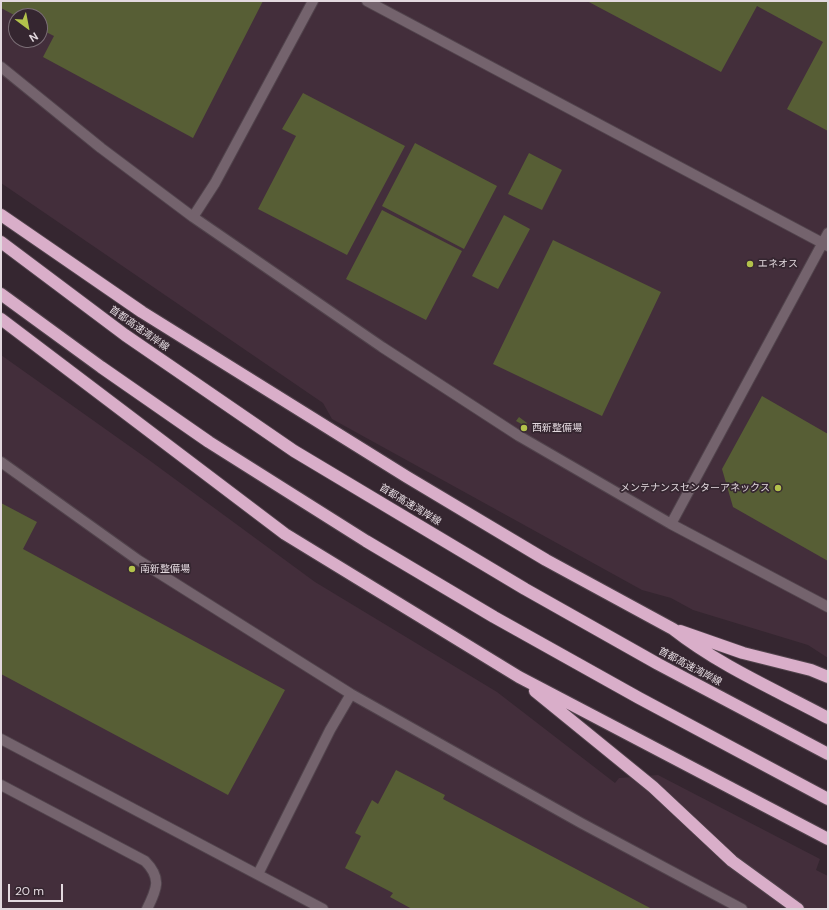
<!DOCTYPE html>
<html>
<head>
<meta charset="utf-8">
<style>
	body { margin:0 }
	#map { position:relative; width:829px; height:910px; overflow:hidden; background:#352630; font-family:"DM Sans",sans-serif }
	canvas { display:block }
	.frame { position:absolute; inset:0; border:2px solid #e3d9df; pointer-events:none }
	.north { position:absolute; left:8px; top:8px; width:40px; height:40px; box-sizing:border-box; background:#352630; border:1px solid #7b6e76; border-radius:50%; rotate:148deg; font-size:11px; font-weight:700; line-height:16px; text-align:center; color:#e3d9df }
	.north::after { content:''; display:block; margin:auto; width:14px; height:18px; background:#b3c24b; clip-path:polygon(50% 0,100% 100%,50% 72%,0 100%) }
	.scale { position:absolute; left:8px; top:884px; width:55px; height:18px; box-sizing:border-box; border:2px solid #e3d9df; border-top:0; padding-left:5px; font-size:12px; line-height:14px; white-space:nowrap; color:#e3d9df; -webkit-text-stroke:3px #352630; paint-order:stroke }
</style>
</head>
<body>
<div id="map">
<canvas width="829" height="910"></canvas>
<div class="frame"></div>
<div class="north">N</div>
<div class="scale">20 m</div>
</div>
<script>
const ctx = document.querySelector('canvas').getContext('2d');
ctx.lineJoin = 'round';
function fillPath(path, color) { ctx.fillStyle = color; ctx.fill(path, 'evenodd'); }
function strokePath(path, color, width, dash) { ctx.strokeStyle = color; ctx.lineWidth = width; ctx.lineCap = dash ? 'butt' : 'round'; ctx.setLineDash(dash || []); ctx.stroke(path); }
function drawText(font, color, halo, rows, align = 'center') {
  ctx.font = font + ' "DM Sans","Noto Sans JP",sans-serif'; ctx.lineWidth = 3.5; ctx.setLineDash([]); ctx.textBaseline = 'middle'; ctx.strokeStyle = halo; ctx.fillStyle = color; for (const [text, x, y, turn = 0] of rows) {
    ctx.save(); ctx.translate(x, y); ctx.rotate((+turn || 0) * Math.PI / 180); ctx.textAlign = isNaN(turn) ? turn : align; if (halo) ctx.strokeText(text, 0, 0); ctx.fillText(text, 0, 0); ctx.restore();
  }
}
const built = new Path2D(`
	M 1,1 L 828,1 L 828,658 L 808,645 L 693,610 L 671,598 L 642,590 L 332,419 L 323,403 L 1,183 ZM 16,16 L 40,16 L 40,40 L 16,40 Z
	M 1,355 L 149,460 L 315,582 L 497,692 L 615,783 L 619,778 L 658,775 L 820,859 L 816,870 L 828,876 L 828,909 L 1,909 Z`);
const building = new Path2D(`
	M 1,1 L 263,1 L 193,138 L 43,57 L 54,36 L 40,29 L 40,16 L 16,16 L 1,8 Z
	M 587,1 L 828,1 L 828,131 L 787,109 L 823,42 L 757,6 L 721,72 Z
	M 303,93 L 405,146 L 347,255 L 258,209 L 296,136 L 282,129 Z
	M 415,143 L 497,186 L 464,249 L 382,206 Z
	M 529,153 L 562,170 L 542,210 L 508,194 Z
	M 382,210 L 462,251 L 426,320 L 346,279 Z
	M 504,215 L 530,229 L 498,289 L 472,276 Z
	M 553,240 L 661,292 L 602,416 L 493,364 Z
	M 762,396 L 828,434 L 828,561 L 733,507 L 722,469 Z
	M 519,417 L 527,423 L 525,426 L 516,421 Z
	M 1,503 L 37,522 L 23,549 L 285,690 L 228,795 L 1,674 Z
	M 396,770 L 445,795 L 443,799 L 652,909 L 412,909 L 390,897 L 393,893 L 345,868 L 361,836 L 355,833 L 372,800 L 378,804 Z`);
const minor = new Path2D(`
	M 367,1 L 828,246
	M 1,67 L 101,148 L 193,217 L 382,347 L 519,436 L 671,524 L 828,607
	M 193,217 L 215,183 L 313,1
	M 1,462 L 138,560 L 351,694 L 581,823 L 742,909
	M 671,524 L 828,233
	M 1,739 L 323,909
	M 1,785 L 145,861 C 162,878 157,889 147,909
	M 258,874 L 330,730 L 351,694`);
const highway = new Path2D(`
	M 1,215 L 142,312 L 407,477 L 546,560 L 673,629 C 720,666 776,690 828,718
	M 1,242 L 125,335 L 294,451 L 525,589 L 658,664 L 828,754
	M 1,294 L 101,367 L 209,442 L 366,541 L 494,617 L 639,698 L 828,799
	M 1,319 L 285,534 L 519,677 L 828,839
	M 680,631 L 743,653 L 811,670 L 828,677
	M 535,691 L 653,787 L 732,861 L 798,909`);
const markers = [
	[750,264,4,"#b3c24b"],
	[524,428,4,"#b3c24b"],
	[778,488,4,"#b3c24b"],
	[132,569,4,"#b3c24b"]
];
const poiNames = [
	["エネオス",758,264],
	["西新整備場",532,428],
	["メンテナンスセンターアネックス",770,488,"right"],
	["南新整備場",140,569]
];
const streetNames = [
	["首都高速湾岸線",139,329,35],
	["首都高速湾岸線",410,505,31],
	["首都高速湾岸線",690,667,28]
];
fillPath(built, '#432e3b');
fillPath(building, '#575e35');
strokePath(minor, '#51434c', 12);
strokePath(highway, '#51434c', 14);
strokePath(minor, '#74636d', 10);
strokePath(highway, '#d9aec9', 12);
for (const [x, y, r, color] of markers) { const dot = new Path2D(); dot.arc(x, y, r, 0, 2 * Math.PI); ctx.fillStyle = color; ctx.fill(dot); strokePath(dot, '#352630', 1.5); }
drawText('10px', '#e3d9df', '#352630', poiNames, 'left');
drawText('10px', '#e3d9df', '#352630', streetNames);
</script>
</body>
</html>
